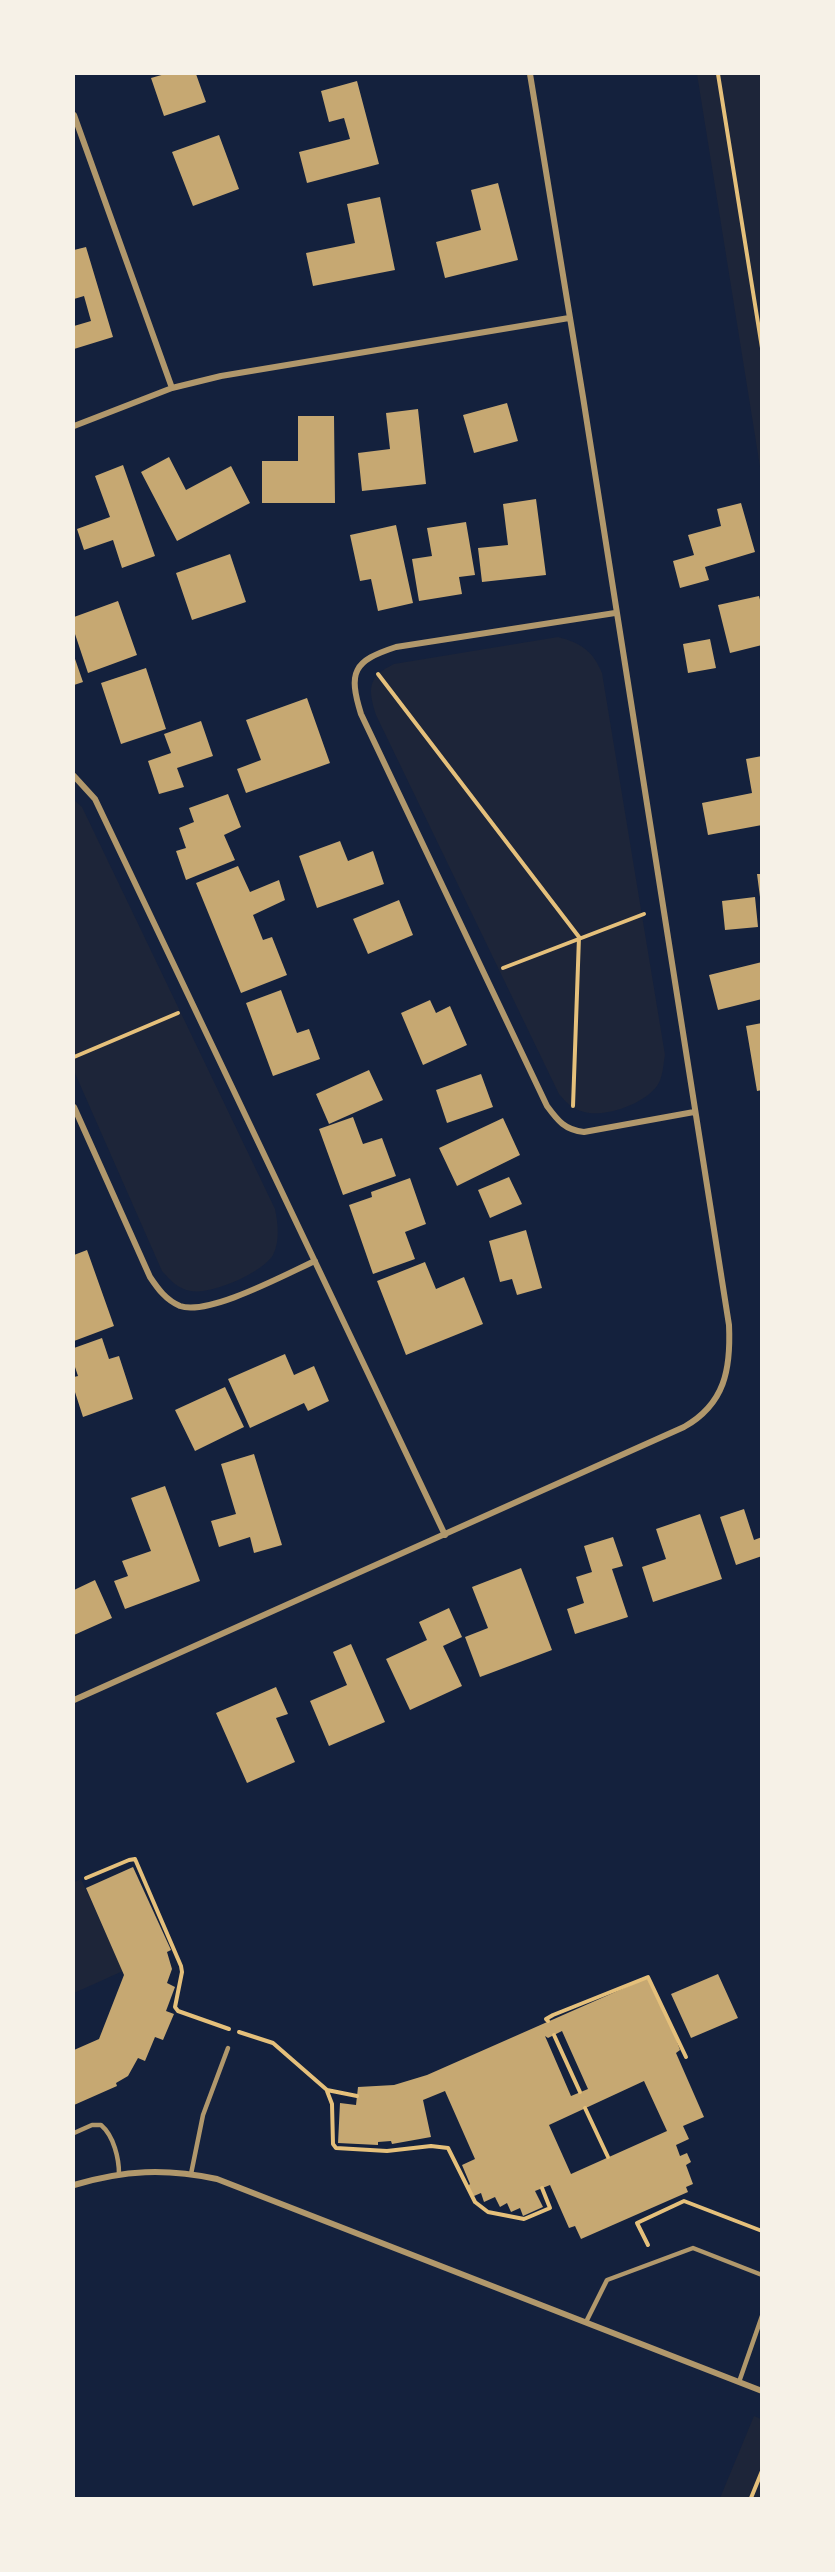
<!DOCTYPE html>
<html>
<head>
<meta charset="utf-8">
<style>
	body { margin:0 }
	#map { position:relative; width:835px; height:2572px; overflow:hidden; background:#14213d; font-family:Helvetica,sans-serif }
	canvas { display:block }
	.frame { position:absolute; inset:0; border:75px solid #f6f1e7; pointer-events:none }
</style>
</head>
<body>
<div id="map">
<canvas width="835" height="2572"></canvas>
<div class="frame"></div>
</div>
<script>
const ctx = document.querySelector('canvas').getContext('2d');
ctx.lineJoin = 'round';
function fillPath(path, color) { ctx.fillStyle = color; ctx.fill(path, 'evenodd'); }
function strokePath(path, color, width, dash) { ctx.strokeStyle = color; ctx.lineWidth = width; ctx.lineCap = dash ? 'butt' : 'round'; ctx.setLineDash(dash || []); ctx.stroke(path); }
const green = new Path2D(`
	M 697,74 L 761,74 L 761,473 Z
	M 558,637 C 581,643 593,651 602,673 L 665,1055 C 663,1066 663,1077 657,1086 C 643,1105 602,1119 581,1111 C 571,1108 565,1101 559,1094 L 376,715 C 368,689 367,677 394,664 Z
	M 74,800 L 82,807 L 275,1209 C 278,1224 280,1241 273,1255 C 262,1273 211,1295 191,1291 C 178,1289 170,1280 162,1271 L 74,1071 Z
	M 81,1879 L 123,1971 L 74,1993 L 74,1882 Z
	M 754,2416 L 761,2419 L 761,2498 L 720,2498 Z`);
const building = new Path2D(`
	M 165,74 L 196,74 L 206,102 L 164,116 L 151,78 Z
	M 357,81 L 379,164 L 307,183 L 299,152 L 350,139 L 344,118 L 329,122 L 321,91 Z
	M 219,135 L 239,189 L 193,206 L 172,152 Z
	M 498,183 L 518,260 L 445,278 L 436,242 L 481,230 L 471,190 Z
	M 380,197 L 395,270 L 313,286 L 306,253 L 355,243 L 347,204 Z
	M 86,247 L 113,337 L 74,349 L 74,326 L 91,321 L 84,296 L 74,299 L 74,250 Z
	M 507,403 L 518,441 L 474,453 L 463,415 Z
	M 418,409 L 426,484 L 362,491 L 358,453 L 390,449 L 386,413 Z
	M 298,416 L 334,416 L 335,503 L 262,503 L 262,461 L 298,461 Z
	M 169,457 L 186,490 L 231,466 L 250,503 L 177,541 L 141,472 Z
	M 123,465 L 155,556 L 122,568 L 113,540 L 84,550 L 77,529 L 110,517 L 95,476 Z
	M 536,499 L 546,575 L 482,582 L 478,548 L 508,545 L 503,504 Z
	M 741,503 L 755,552 L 705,567 L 709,580 L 680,588 L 673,561 L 694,555 L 688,535 L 721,526 L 717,509 Z
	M 466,522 L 475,575 L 459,577 L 462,594 L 419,601 L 412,559 L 432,556 L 427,528 Z
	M 396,525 L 413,603 L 378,611 L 371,579 L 360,581 L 350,535 Z
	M 230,554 L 246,602 L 192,620 L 176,573 Z
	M 759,596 L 762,607 L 762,645 L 730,653 L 718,605 Z
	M 118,601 L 137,655 L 88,673 L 74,631 L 74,617 Z
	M 710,639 L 716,668 L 688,673 L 683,644 Z
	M 74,656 L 83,682 L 74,685 Z
	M 146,668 L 166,729 L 121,744 L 101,683 Z
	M 307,698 L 330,763 L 246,793 L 237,769 L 261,760 L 246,720 Z
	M 201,721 L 213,756 L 177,768 L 184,787 L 159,794 L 148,761 L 171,753 L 164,734 Z
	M 762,756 L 762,825 L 708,835 L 702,803 L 752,793 L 746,759 Z
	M 228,794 L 241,827 L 224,835 L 235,860 L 186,880 L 176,851 L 186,848 L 179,828 L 194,822 L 189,808 Z
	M 340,841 L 348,861 L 373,851 L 384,884 L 317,908 L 299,856 Z
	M 238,866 L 250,892 L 279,880 L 285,900 L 253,915 L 263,940 L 272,937 L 287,975 L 241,993 L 196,883 Z
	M 757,874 L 762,874 L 762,897 L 760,897 Z
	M 755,897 L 758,927 L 725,930 L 722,901 Z
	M 399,900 L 413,935 L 368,954 L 353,919 Z
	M 762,962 L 762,999 L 718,1010 L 709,975 Z
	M 281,990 L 297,1033 L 309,1029 L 320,1059 L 273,1076 L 246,1003 Z
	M 430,1000 L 436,1013 L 450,1006 L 467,1045 L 423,1065 L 401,1013 Z
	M 762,1023 L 762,1090 L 757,1091 L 746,1026 Z
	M 369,1070 L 383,1100 L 329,1124 L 316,1094 Z
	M 481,1074 L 493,1107 L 447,1123 L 436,1090 Z
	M 353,1117 L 363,1144 L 382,1138 L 396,1176 L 343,1195 L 319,1129 Z
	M 503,1118 L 520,1155 L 457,1186 L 439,1148 Z
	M 509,1177 L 522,1204 L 490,1218 L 478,1190 Z
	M 410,1178 L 426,1224 L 405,1232 L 415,1259 L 373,1274 L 349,1205 L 372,1197 L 371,1192 Z
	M 526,1230 L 542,1288 L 517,1295 L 512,1279 L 500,1282 L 489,1241 Z
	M 87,1250 L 114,1326 L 74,1341 L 74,1255 Z
	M 425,1262 L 436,1289 L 464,1277 L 483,1324 L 406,1355 L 377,1281 Z
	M 102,1338 L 109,1359 L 119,1356 L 133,1399 L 83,1417 L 74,1389 L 74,1377 L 78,1376 L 74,1364 L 74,1348 Z
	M 285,1354 L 294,1375 L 314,1366 L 329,1401 L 308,1411 L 304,1403 L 250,1428 L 228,1379 Z
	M 225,1387 L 244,1427 L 195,1451 L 175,1410 Z
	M 254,1454 L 282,1545 L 254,1553 L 250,1537 L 219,1547 L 211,1521 L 236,1514 L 221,1464 Z
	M 165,1486 L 200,1581 L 125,1609 L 114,1581 L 128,1576 L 122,1561 L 151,1551 L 131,1498 Z
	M 744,1509 L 754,1540 L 762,1537 L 762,1556 L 736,1565 L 720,1517 Z
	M 700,1514 L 722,1579 L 653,1602 L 642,1567 L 666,1559 L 656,1529 Z
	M 613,1537 L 623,1566 L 612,1569 L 628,1617 L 575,1634 L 567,1609 L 584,1603 L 576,1577 L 592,1572 L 584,1546 Z
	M 521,1568 L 552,1650 L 480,1677 L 465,1637 L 488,1628 L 472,1587 Z
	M 95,1580 L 112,1618 L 74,1635 L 74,1590 Z
	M 449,1608 L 462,1637 L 443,1646 L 462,1686 L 410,1710 L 386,1659 L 427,1640 L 419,1622 Z
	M 351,1644 L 385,1722 L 329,1746 L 310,1701 L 347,1685 L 333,1652 Z
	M 276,1687 L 288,1714 L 276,1718 L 295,1762 L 247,1783 L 216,1713 Z
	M 133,1867 L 171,1950 L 167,1952 L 172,1969 L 167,1983 L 175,1987 L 166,2011 L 174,2014 L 163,2040 L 155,2037 L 145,2061 L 138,2058 L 128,2076 L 116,2083 L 117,2086 L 74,2105 L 74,2050 L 99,2039 L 124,1975 L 86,1888 Z
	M 718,1974 L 738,2018 L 691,2038 L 671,1994 Z
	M 647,1978 L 675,2036 L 680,2050 L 676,2053 L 704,2117 L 683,2126 L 689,2139 L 676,2145 L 680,2156 L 687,2153 L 691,2162 L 686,2165 L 693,2184 L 686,2187 L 688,2192 L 581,2239 L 575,2226 L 569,2228 L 550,2185 L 535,2191 L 543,2207 L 523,2216 L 520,2208 L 511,2212 L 507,2203 L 500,2207 L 495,2197 L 484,2202 L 481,2193 L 474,2196 L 472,2195 L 468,2186 L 470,2184 L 462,2165 L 475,2159 L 445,2091 L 423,2100 L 431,2137 L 392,2144 L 391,2141 L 378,2142 L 378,2145 L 338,2143 L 340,2103 L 356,2105 L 358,2087 L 394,2085 L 427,2075 ZM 562,2031 L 588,2089 L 571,2096 L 545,2036 L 548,2038 ZM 644,2081 L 667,2131 L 571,2174 L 549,2125 Z`);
const path = new Path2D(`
	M 718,74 L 762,348
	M 378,674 L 579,937 L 573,1106
	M 503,968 L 644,914
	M 74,1057 L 178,1013
	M 86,1878 L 129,1860 L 135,1859 L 181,1966 L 182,1972 L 175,2007 L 178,2011 L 229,2029
	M 548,2021 L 546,2019 L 553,2015 L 648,1977 L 686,2057
	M 239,2032 L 273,2043 L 327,2090 L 357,2096
	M 554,2035 L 580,2092
	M 327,2091 L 332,2104 L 333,2144 L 336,2148 L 387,2151 L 431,2146 L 448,2148 L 475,2202 L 488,2212 L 524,2219 L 550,2208 L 542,2188
	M 585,2108 L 608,2157
	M 648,2245 L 637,2223 L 684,2201 L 762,2231
	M 751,2498 L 762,2471`);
const service = new Path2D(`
	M 74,2133 L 92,2125 L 101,2125 C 114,2136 119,2159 119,2174
	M 191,2174 L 203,2115 L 228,2048
	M 586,2322 L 607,2280 L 693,2248 L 762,2275
	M 739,2382 L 762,2316`);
const minor = new Path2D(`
	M 74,115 L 172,388
	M 74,426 L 172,388 L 221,376 L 569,318
	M 615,613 L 396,647 C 353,661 348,672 361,714 L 547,1106 C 558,1121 565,1130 584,1132 L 694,1112
	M 74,776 L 95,799 L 445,1535
	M 74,1107 L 150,1277 C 158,1289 166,1300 180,1306 C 209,1316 286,1274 315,1261
	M 74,1700 L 684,1427 C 725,1404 731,1369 729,1325 L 583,397 L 530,74
	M 74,2185 C 125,2170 165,2168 217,2179 L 762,2391`);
fillPath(green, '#1d2539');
fillPath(building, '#c6a872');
strokePath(path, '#e5c07b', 4);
strokePath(service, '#b1986c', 4.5);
strokePath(minor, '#b1986c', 6);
</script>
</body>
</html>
